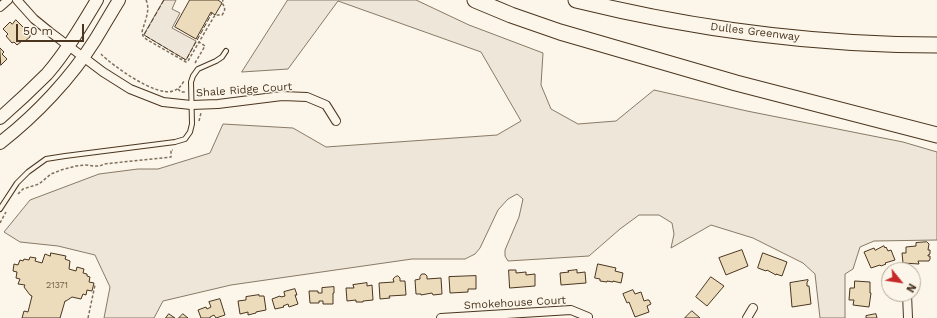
<!DOCTYPE html>
<html>
<head>
<meta charset="utf-8">
<style>
	body { margin:0 }
	#map { position:relative; width:937px; height:318px; overflow:hidden; background:#fbf6e9; font-family:"Work Sans",sans-serif }
	canvas { display:block }
	.north { position:absolute; left:881px; top:262px; width:40px; height:40px; box-sizing:border-box; background:#fbf6e9; border:1px solid #b4a999; border-radius:50%; rotate:120deg; font-size:11px; font-weight:700; line-height:16px; text-align:center; color:#4a3520 }
	.north::after { content:''; display:block; margin:auto; width:14px; height:18px; background:#c62828; clip-path:polygon(50% 0,100% 100%,50% 72%,0 100%) }
	.scale { position:absolute; left:16px; top:24px; width:68px; height:18px; box-sizing:border-box; border:2px solid #4a3520; border-top:0; padding-left:5px; font-size:12px; line-height:14px; white-space:nowrap; color:#4a3520; -webkit-text-stroke:3px #fbf6e9; paint-order:stroke }
</style>
</head>
<body>
<div id="map">
<canvas width="937" height="318"></canvas>
<div class="north">N</div>
<div class="scale">50 m</div>
</div>
<script>
const ctx = document.querySelector('canvas').getContext('2d');
ctx.lineJoin = 'round';
function fillPath(path, color) { ctx.fillStyle = color; ctx.fill(path, 'evenodd'); }
function strokePath(path, color, width, dash) { ctx.strokeStyle = color; ctx.lineWidth = width; ctx.lineCap = dash ? 'butt' : 'round'; ctx.setLineDash(dash || []); ctx.stroke(path); }
function drawText(font, color, halo, rows, align = 'center') {
  ctx.font = font + ' "Work Sans",sans-serif'; ctx.lineWidth = 3; ctx.setLineDash([]); ctx.textBaseline = 'middle'; ctx.strokeStyle = halo; ctx.fillStyle = color; for (const [text, x, y, turn = 0] of rows) {
    ctx.save(); ctx.translate(x, y); ctx.rotate((+turn || 0) * Math.PI / 180); ctx.textAlign = isNaN(turn) ? turn : align; if (halo) ctx.strokeText(text, 0, 0); ctx.fillText(text, 0, 0); ctx.restore();
  }
}
const green = new Path2D(`
	M 164,0 L 176,0 L 172,9 L 180,13 L 172,28 L 196,41 L 186,60 L 144,35 Z
	M 288,0 L 416,0 L 469,25 L 543,53 L 541,85 L 551,109 L 578,124 L 616,121 L 654,90 L 747,111 L 903,142 L 937,152 L 937,240 L 874,241 L 860,247 L 853,269 L 845,274 L 845,318 L 820,318 L 815,274 L 803,263 L 753,238 L 711,225 L 671,248 L 674,234 L 672,223 L 659,215 L 639,215 L 620,229 L 589,256 L 508,261 L 505,256 L 505,250 L 519,217 L 523,199 L 517,194 L 508,199 L 498,210 L 480,248 L 475,254 L 465,259 L 412,259 L 231,285 L 163,301 L 154,318 L 104,318 L 110,287 L 95,255 L 58,246 L 20,242 L 4,232 L 30,200 L 99,174 L 138,169 L 158,169 L 210,153 L 223,124 L 293,128 L 326,147 L 497,135 L 521,121 L 481,52 L 338,1 L 288,69 L 242,72 Z`);
const building = new Path2D(`
	M 190,0 L 218,0 L 222,3 L 215,15 L 211,12 L 196,39 L 175,27 Z
	M 16,20 L 30,34 L 30,37 L 25,41 L 22,41 L 17,45 L 14,42 L 12,43 L 6,36 L 8,34 L 3,29 L 10,22 L 12,24 Z
	M 0,48 L 4,52 L 2,54 L 7,59 L 1,65 Z
	M 927,242 L 929,244 L 928,250 L 930,250 L 930,254 L 928,255 L 928,256 L 930,256 L 930,259 L 929,261 L 918,261 L 919,264 L 903,263 L 902,253 L 906,253 L 906,247 L 916,246 L 916,243 Z
	M 884,246 L 885,248 L 886,247 L 888,251 L 891,250 L 895,260 L 885,263 L 886,264 L 881,266 L 880,265 L 871,268 L 864,252 L 874,248 L 875,250 Z
	M 742,250 L 748,266 L 726,275 L 719,258 Z
	M 51,253 L 66,256 L 65,259 L 70,261 L 69,269 L 76,271 L 77,267 L 84,269 L 83,273 L 87,274 L 87,276 L 90,277 L 89,282 L 94,283 L 92,291 L 87,290 L 86,295 L 83,294 L 81,299 L 72,297 L 66,301 L 65,301 L 60,318 L 22,318 L 24,311 L 28,312 L 32,296 L 30,295 L 24,287 L 25,285 L 18,284 L 20,279 L 16,278 L 17,272 L 13,271 L 14,264 L 18,265 L 20,260 L 23,261 L 24,259 L 29,260 L 30,257 L 36,258 L 35,261 L 42,263 L 45,254 L 50,256 Z
	M 763,253 L 787,262 L 782,276 L 776,274 L 776,275 L 767,270 L 766,271 L 758,268 Z
	M 598,264 L 616,268 L 615,271 L 623,273 L 621,283 L 613,281 L 613,282 L 607,281 L 607,282 L 600,281 L 600,279 L 595,278 Z
	M 509,270 L 516,270 L 516,273 L 526,272 L 526,275 L 535,274 L 535,286 L 510,288 Z
	M 577,270 L 577,273 L 585,272 L 586,283 L 561,285 L 560,273 L 569,272 L 568,271 Z
	M 422,274 L 425,274 L 427,276 L 427,279 L 441,278 L 442,294 L 433,295 L 432,293 L 421,295 L 421,294 L 416,294 L 415,280 L 420,279 L 420,277 Z
	M 398,276 L 400,278 L 400,281 L 405,281 L 406,295 L 389,296 L 390,298 L 380,299 L 379,283 L 394,282 L 393,279 L 395,277 Z
	M 476,276 L 476,289 L 468,289 L 468,292 L 450,293 L 449,277 Z
	M 711,277 L 724,286 L 707,306 L 696,297 Z
	M 808,280 L 808,281 L 807,282 L 807,286 L 809,286 L 811,304 L 792,307 L 790,283 Z
	M 855,281 L 870,282 L 870,293 L 871,293 L 869,307 L 853,305 L 854,300 L 849,300 L 850,288 L 854,288 Z
	M 367,283 L 367,286 L 372,285 L 373,300 L 363,301 L 363,302 L 356,302 L 356,300 L 347,301 L 346,288 L 354,288 L 353,285 Z
	M 334,287 L 334,293 L 333,293 L 333,304 L 323,304 L 323,301 L 319,301 L 319,303 L 310,303 L 309,291 L 318,291 L 318,293 L 322,293 L 322,288 Z
	M 295,289 L 297,295 L 295,295 L 298,304 L 289,307 L 288,304 L 283,306 L 284,307 L 275,309 L 272,299 L 280,296 L 281,297 L 285,296 L 284,292 Z
	M 633,290 L 635,294 L 641,292 L 644,301 L 647,300 L 649,300 L 651,304 L 647,306 L 649,312 L 635,317 L 629,302 L 627,303 L 623,294 Z
	M 259,295 L 259,296 L 264,296 L 266,310 L 256,312 L 256,313 L 248,315 L 248,312 L 240,314 L 238,301 L 246,300 L 246,297 Z
	M 220,299 L 225,315 L 216,318 L 214,315 L 210,317 L 210,318 L 201,318 L 198,310 L 206,307 L 207,309 L 211,307 L 209,302 Z
	M 692,311 L 700,318 L 685,318 Z
	M 169,314 L 175,318 L 166,318 Z
	M 183,314 L 188,318 L 179,318 Z
	M 876,314 L 877,318 L 866,318 L 866,316 Z`);
const path = new Path2D(`
	M 146,0 C 151,10 144,23 142,32 L 143,36 L 146,39 L 186,62 L 188,61 L 199,42
	M 101,54 C 113,66 156,97 173,91 C 179,89 181,86 184,81
	M 195,63 L 205,46 L 199,42 L 215,15 L 222,15 C 226,10 225,7 222,3 L 223,0
	M 178,89 L 181,92 L 185,92
	M 199,121 L 201,113
	M 18,194 L 23,189 L 39,184 L 51,174 L 61,170 L 76,166 L 86,165 L 94,166 L 100,166 L 104,164 L 171,157 L 171,150 L 173,150
	M 0,223 L 6,212
	M 88,318 L 95,285`);
const lane = new Path2D(`
	M 0,209 L 17,183 L 28,172 L 46,159 L 65,156 L 175,142 L 185,139 L 190,132 L 192,124 L 191,82 L 193,76 L 198,69 L 216,61 L 222,57 L 226,51`);
const street = new Path2D(`
	M 17,0 L 34,19 L 50,32 L 103,72 L 130,89 L 163,102 L 191,105 L 218,104 L 282,96 L 307,97 L 326,105 L 336,121
	M 0,7 L 8,0
	M 907,294 L 908,318
	M 441,318 L 571,310 L 588,317
	M 747,318 L 753,308`);
const secondary = new Path2D(`
	M 0,118 C 16,104 32,89 47,74 C 66,52 82,25 97,0
	M 0,143 C 36,115 71,78 95,40 C 103,27 111,13 119,0`);
const highway = new Path2D(`
	M 475,0 L 511,15 L 560,32 L 736,83 L 937,135
	M 576,0 C 693,29 816,45 937,45`);
const fence = new Path2D(`
	M 164,0 L 144,35 L 186,60 L 212,13`);
const numberNames = [
	["21371",57,285]
];
const streetNames = [
	["Dulles Greenway",755,32,7],
	["Shale Ridge Court",244,90,-4],
	["Smokehouse Court",515,303,-3]
];
fillPath(green, '#ede6d9');
strokePath(green, '#887966', 1);
fillPath(building, '#ecdcbc');
strokePath(building, '#4a3520', 1);
strokePath(lane, '#4a3520', 6);
strokePath(street, '#4a3520', 10);
strokePath(secondary, '#4a3520', 14);
strokePath(highway, '#4a3520', 17);
strokePath(path, '#7f6f5c', 1.5, [3, 2]);
strokePath(lane, '#fbf6e9', 4);
strokePath(street, '#fbf6e9', 8);
strokePath(secondary, '#fbf6e9', 12);
strokePath(highway, '#fbf6e9', 15);
strokePath(fence, '#4a3520', 1, [5, 2]);
drawText('9px', '#725f47', null, numberNames);
drawText('11px', '#4a3520', '#fbf6e9', streetNames);
</script>
</body>
</html>
